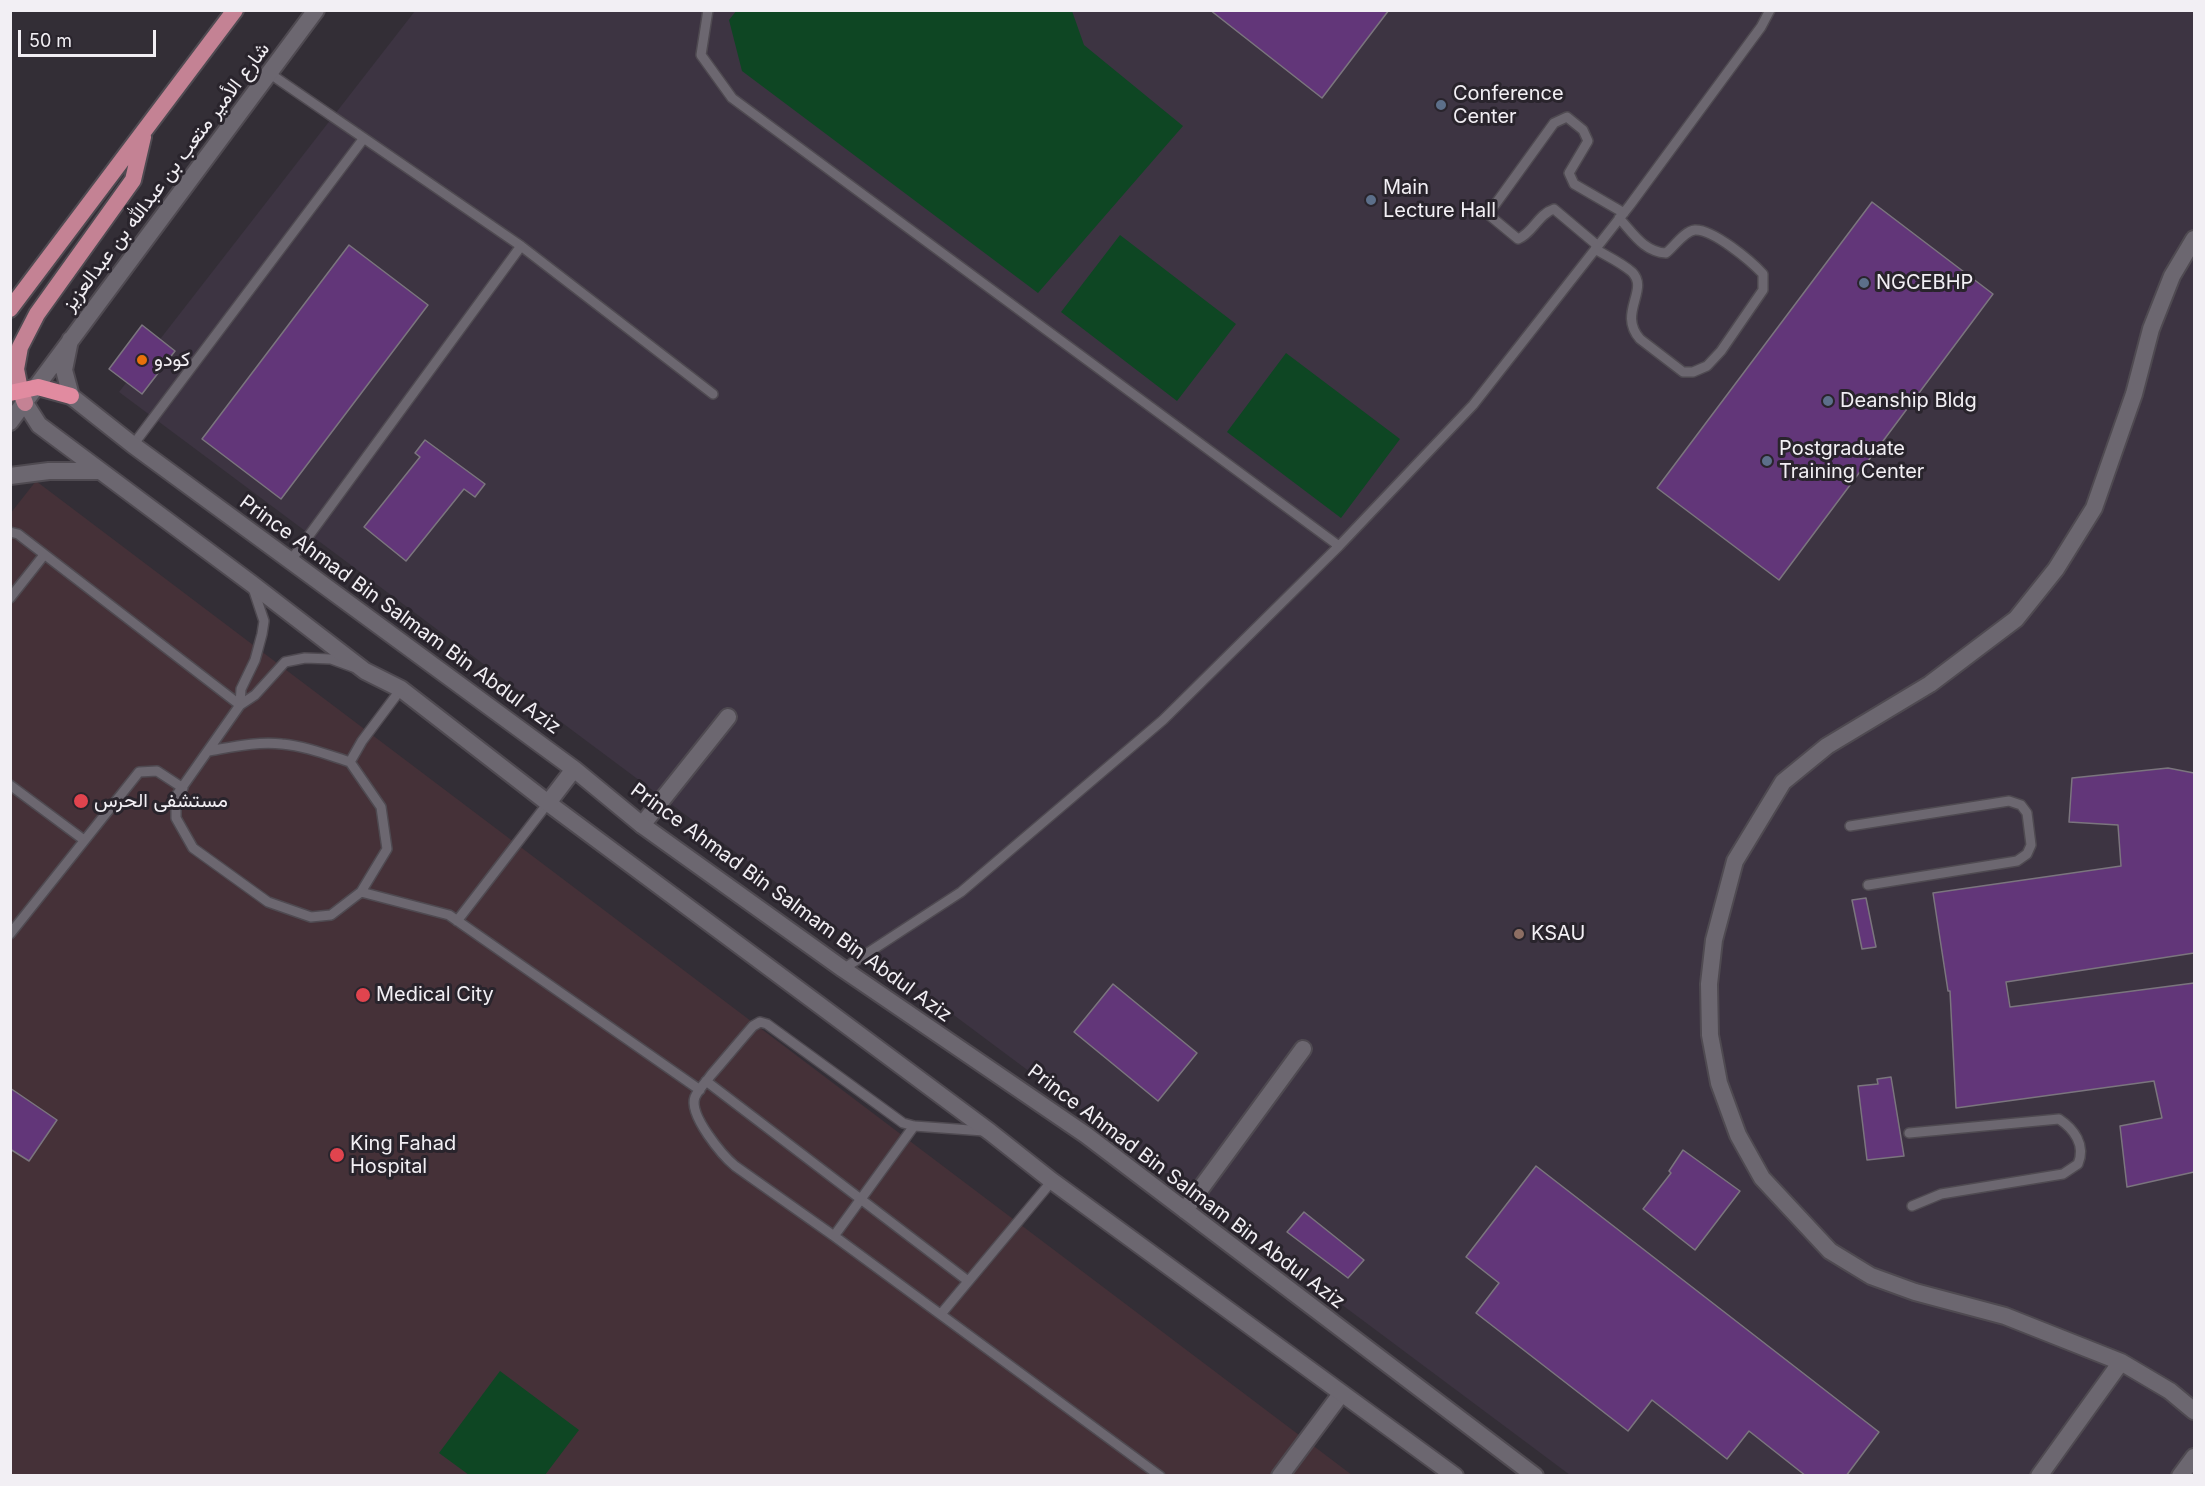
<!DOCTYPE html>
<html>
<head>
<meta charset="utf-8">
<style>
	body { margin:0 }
	#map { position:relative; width:2205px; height:1486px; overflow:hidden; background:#332e36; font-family:Inter,sans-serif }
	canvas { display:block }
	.frame { position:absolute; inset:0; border:12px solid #f2eff4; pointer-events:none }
	.scale { position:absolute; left:18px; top:30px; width:138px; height:27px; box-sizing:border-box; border:3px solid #f2eff4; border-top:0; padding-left:8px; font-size:18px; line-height:21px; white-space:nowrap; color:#f2eff4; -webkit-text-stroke:4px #29242c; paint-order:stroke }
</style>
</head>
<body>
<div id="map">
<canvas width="2205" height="1486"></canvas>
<div class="frame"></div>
<div class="scale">50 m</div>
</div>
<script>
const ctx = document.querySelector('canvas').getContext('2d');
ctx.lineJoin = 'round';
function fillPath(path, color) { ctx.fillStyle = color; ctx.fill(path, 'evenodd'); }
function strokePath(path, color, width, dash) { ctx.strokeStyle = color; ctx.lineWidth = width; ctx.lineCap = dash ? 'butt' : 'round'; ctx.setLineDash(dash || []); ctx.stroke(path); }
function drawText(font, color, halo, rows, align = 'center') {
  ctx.font = font + ' Inter,Vazirmatn,sans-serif'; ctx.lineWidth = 6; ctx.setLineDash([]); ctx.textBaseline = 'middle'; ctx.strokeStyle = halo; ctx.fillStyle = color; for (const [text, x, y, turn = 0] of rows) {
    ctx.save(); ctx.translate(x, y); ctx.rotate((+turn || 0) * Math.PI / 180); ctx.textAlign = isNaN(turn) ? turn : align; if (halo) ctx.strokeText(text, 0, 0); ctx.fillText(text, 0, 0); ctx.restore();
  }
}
const built = new Path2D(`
	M 415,11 L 2194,11 L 2194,1475 L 1570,1475 L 119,392 Z`);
const medical = new Path2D(`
	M 36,481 L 1352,1475 L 11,1475 L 10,514 Z`);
const green = new Path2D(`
	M 737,10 L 1072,11 L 1084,45 L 1183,126 L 1038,293 L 742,71 L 729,20 Z
	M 1120,235 L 1236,324 L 1177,401 L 1061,312 Z
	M 1286,353 L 1400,439 L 1341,518 L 1227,432 Z
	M 500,1371 L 579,1430 L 545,1475 L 469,1475 L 439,1453 Z`);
const building = new Path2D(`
	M 1210,10 L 1389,10 L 1322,98 Z
	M 1872,202 L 1993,294 L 1779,580 L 1657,488 Z
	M 349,245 L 428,305 L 281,499 L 202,439 Z
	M 142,325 L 175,351 L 142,394 L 109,369 Z
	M 425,440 L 485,484 L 475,497 L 464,489 L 406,561 L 364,527 L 420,457 L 415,453 Z
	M 2168,768 L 2194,773 L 2194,953 L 2006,982 L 2010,1007 L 2194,983 L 2194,1172 L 2127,1187 L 2120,1126 L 2162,1118 L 2154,1081 L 1956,1108 L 1950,991 L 1948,991 L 1933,893 L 2121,866 L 2118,825 L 2069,822 L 2072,778 Z
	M 1866,898 L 1876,947 L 1862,949 L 1852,900 Z
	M 1113,984 L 1197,1053 L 1158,1101 L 1074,1032 Z
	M 1891,1077 L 1904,1156 L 1867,1160 L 1858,1086 L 1878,1084 L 1877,1079 Z
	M 10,1088 L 57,1120 L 29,1161 L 10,1149 Z
	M 1683,1150 L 1740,1191 L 1695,1250 L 1643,1209 L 1671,1173 L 1669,1171 Z
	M 1536,1166 L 1879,1432 L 1846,1476 L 1806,1476 L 1749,1431 L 1727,1459 L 1652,1400 L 1628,1431 L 1476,1313 L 1499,1283 L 1466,1257 Z
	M 1304,1212 L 1364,1260 L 1348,1278 L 1287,1232 Z`);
const service = new Path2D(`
	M 708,10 L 701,55 L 732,98 L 1339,546
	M 269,73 L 521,246 L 713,394
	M 1598,246 L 1554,209 C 1538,214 1533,233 1518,239 L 1489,215 L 1489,213 L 1554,123 L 1567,117 L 1583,130 L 1588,141 L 1569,173 L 1574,184 L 1624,213
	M 1595,249 C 1607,256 1622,263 1632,272 C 1650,290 1617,313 1640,339 L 1683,372 L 1693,372 L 1707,366 L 1721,351 L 1763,290 L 1763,274 C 1751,261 1713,229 1695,230 C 1684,231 1674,247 1666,253 C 1644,252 1633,233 1619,218
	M 133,445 L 364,138
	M 10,532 L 18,534 L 240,705
	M 291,560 L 521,246
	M 10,598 L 44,555
	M 353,667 L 331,659 L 305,658 L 285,662 L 255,695 L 240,705 L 176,796 L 176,818 L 193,848 L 268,902 L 311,917 L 331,915 L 361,892 L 387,849 L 381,807 L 350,762 L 362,741 L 401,689
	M 240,705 L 241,689 L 255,660 L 262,634 L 264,621 L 253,588
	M 208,751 C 232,747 258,741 282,744 C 305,746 328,755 350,762
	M 10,785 L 84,840
	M 1850,826 L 2009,801 L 2021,805 L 2027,813 L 2031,845 L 2027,854 L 2017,861 L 1868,885
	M 361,892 L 449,915 L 700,1090
	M 457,921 L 548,803
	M 10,934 L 139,772 L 157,771 L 183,788
	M 843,969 L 961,892 L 1163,720 L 1339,546 L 1473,405 L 1630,205 L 1761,27 L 1770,10
	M 706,1081 L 968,1281
	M 984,1131 L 914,1126 L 903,1123 L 767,1024 L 760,1022 L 753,1026 C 739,1042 725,1059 711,1075 C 706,1082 698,1090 695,1097 C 688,1115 723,1156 735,1166 L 834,1236 L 1160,1476
	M 1909,1133 L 2059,1119 C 2074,1129 2086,1145 2078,1164 L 2063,1174 L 1941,1194 L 1912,1206
	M 834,1236 L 914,1126
	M 941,1314 L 1052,1181`);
const minor = new Path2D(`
	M 642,825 L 728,717
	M 1185,1210 L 1303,1049
	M 1280,1476 L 1341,1394`);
const tertiary = new Path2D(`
	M 2194,239 L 2172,276 L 2151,329 L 2134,394 L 2094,508 L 2056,569 L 2016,619 L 1930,684 L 1827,746 L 1783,782 L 1735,861 L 1714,940 L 1709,984 L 1710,1035 L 1719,1083 L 1738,1135 L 1762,1178 L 1830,1251 L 1871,1276 L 1915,1292 L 2005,1316 L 2121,1362 L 2170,1391 L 2194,1411
	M 2039,1476 L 2121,1362
	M 2180,1476 L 2194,1457`);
const secondary = new Path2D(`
	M 70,340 L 64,370 L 71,396 L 133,445 L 574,769 L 642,825 L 843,969 L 1086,1135 L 1535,1476
	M 25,403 L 39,425 L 252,584 L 365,671 L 401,689 L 548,803 L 990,1132 L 1052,1181 L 1455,1476
	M 10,422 L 316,10
	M 10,476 L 49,471 L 99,471
	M 548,803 L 574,769`);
const primary = new Path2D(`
	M 10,309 L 235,10
	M 25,403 L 20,390 L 16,369 L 20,347 L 37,314 L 133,180 L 143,137`);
const trunk = new Path2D(`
	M 10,393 L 38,387 L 71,396`);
const markers = [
	[1441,105,6,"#5c6f8a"],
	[1371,200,6,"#5c6f8a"],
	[1864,283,6,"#5c6f8a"],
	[142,360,6,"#e8710a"],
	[1828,401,6,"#5c6f8a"],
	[1767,461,6,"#5c6f8a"],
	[81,801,8,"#e0444e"],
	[1519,934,6,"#8d6e63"],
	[363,995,8,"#e0444e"],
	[337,1155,8,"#e0444e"]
];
const poiNames = [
	["Conference",1453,94],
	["Center",1453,117],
	["Main",1383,188],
	["Lecture Hall",1383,211],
	["NGCEBHP",1876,283],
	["كودو",154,360],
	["Deanship Bldg",1840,401],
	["Postgraduate",1779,449],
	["Training Center",1779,472],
	["مستشفى الحرس",94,801],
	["KSAU",1531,934],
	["Medical City",376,995],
	["King Fahad",350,1144],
	["Hospital",350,1167]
];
const streetNames = [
	["شارع الأمير متعب بن عبدالله بن عبدالعزيز",166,177,-53],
	["Prince Ahmad Bin Salmam Bin Abdul Aziz",400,615,36],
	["Prince Ahmad Bin Salmam Bin Abdul Aziz",791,903,36],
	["Prince Ahmad Bin Salmam Bin Abdul Aziz",1186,1187,37]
];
fillPath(built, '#3d3442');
fillPath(medical, '#453138');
fillPath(green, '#0e4623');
fillPath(building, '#623679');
strokePath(building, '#7b757e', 1.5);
strokePath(service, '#4f4a51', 12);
strokePath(minor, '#4f4a51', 20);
strokePath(tertiary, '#4f4a51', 20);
strokePath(secondary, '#4f4a51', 20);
strokePath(primary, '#4f4a51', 20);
strokePath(trunk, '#4f4a51', 20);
strokePath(service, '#6c6770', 9);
strokePath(minor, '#6c6770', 16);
strokePath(tertiary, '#6c6770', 16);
strokePath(secondary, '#6c6770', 16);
strokePath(primary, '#c48294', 16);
strokePath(trunk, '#e18ba0', 16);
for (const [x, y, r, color] of markers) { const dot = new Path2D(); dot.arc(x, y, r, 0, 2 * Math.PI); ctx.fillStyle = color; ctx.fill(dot); strokePath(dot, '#29242c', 2); }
drawText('20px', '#f2eff4', '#29242c', poiNames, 'left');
drawText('20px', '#f2eff4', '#29242c', streetNames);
</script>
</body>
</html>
